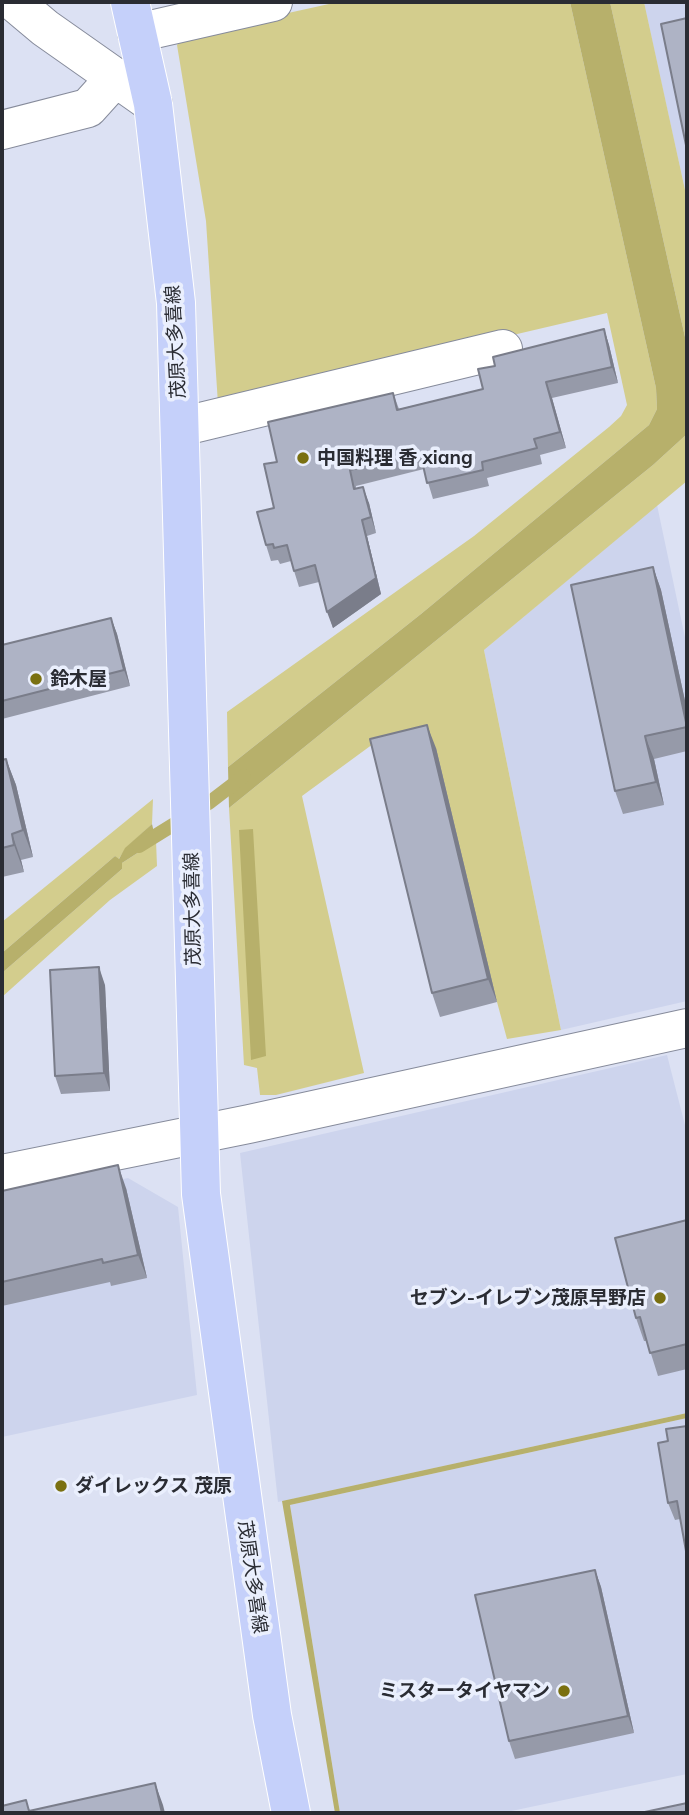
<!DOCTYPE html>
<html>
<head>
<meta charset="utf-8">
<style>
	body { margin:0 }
	#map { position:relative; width:689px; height:1815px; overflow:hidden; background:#dce1f3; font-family:Mulish,sans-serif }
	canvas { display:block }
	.frame { position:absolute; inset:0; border:4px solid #2a2c33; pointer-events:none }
</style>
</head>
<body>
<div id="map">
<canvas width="689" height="1815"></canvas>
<div class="frame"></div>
</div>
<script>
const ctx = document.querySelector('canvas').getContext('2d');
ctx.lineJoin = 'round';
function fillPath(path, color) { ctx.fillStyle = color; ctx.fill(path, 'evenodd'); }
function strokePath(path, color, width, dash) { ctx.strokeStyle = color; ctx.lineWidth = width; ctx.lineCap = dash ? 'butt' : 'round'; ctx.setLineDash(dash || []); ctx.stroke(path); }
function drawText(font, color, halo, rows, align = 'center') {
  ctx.font = font + ' Mulish,"Noto Sans JP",sans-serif'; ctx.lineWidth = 7; ctx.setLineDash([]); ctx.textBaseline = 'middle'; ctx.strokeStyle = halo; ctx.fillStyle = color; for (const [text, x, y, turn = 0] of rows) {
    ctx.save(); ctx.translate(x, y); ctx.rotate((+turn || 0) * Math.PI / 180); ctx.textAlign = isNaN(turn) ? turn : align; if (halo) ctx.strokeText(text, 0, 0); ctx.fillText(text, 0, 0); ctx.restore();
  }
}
const built = new Path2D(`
	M 644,2 L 687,2 L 687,199 L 654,49 Z
	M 657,505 L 687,647 L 687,1001 L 561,1030 L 484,650 Z
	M 667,1055 L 687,1133 L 687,1413 L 278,1502 L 240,1153 Z
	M 128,1178 L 178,1207 L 197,1395 L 2,1437 L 2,1205 Z
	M 687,1418 L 687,1774 L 502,1813 L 340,1813 L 290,1505 Z`);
const green = new Path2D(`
	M 338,2 L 570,2 L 656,388 L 657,409 L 649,425 L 421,614 L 228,767 L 227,712 L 474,536 L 609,427 L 621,416 L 627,405 L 607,313 L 218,404 L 206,221 L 177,45 L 184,36 Z
	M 610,2 L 644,2 L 687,199 L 687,346 Z
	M 687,434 L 687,481 L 484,650 L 561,1030 L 507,1039 L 497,1002 L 373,744 L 302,796 L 364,1073 L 276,1095 L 260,1095 L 257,1068 L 244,1065 L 229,808 L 653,465 Z
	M 153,799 L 152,824 L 126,848 L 118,860 L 115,856 L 2,953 L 2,922 Z
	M 156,841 L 157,866 L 110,900 L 2,997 L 2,973 L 122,869 L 122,863 Z`);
const water = new Path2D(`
	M 570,2 L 610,2 L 687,346 L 687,434 L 653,465 L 229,808 L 228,767 L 421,614 L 649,425 L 657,409 L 656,388 Z
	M 152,824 L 156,841 L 122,863 L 122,869 L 2,973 L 2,953 L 115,856 L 119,859 L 125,848 Z
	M 253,829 L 266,1056 L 251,1060 L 239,830 Z
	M 687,1413 L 687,1418 L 290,1505 L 340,1813 L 335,1813 L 282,1501 Z`);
const stream = new Path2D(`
	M 139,846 L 210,802 L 244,776`);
const minor = new Path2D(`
	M 14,2 L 45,28 L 153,104
	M 137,33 L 273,2
	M 2,130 L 88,108 L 116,77
	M 180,427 L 503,349
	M 2,1174 L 249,1124 L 687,1028`);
const major = new Path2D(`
	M 130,2 L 153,104 L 176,303 L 201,1194 L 272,1715 L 291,1813`);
const wall = new Path2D(`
	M 604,329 L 609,345 L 618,383 L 552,398 L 566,448 L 540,455 L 542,464 L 487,478 L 489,486 L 433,499 L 424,469 L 356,486 L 356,488 L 369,503 L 376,533 L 367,536 L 381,594 L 333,628 L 319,582 L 299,587 L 291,561 L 280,564 L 278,560 L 271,561 L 266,545 L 274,508 L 277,462 L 393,393 L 399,409 L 483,389 L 495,366 Z
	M 653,567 L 661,590 L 687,710 L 687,751 L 654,759 L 664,805 L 623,814 L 615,791 Z
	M 111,618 L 117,634 L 130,686 L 2,719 L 2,645 Z
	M 436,748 L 497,1002 L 440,1017 L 432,993 Z
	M 6,759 L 16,785 L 33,857 L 21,860 L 24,872 L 2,877 L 2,760 Z
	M 105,985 L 110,1091 L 61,1094 L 55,1076 Z
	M 126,1188 L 147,1278 L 111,1286 L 110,1282 L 2,1306 L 2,1191 Z
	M 687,1220 L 687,1369 L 658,1376 L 647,1341 L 644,1341 L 636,1318 Z
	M 687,1426 L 687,1555 L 680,1519 L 675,1520 L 668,1503 L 668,1441 Z
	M 595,1570 L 601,1587 L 634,1733 L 515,1759 L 509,1741 Z`);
const shadedWall = new Path2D(`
	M 604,329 L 609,345 L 618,383 L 612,367 Z
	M 546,382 L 552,398 L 566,448 L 560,432 Z
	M 363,487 L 369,503 L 376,533 L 371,517 Z
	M 362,520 L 367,536 L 381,594 L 333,628 L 327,612 Z
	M 653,567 L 661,590 L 687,710 L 687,725 Z
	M 111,618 L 117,634 L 130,686 L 124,670 Z
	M 427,725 L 436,748 L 497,1002 L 488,979 Z
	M 645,736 L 654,759 L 664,805 L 656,782 Z
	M 6,759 L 16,785 L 33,857 L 23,830 Z
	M 12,834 L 21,860 L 24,872 L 14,845 Z
	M 99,967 L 105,985 L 110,1091 L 104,1073 Z
	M 118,1165 L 126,1188 L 147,1278 L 138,1255 Z
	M 595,1570 L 601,1587 L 634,1733 L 628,1716 Z
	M 155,1783 L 163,1805 L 165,1813 L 162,1813 Z`);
const building = new Path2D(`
	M 687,18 L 687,150 L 661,24 Z
	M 604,329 L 612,367 L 546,382 L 560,432 L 534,439 L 537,448 L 482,462 L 483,470 L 427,483 L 420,452 L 350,470 L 354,489 L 363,487 L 371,517 L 362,520 L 376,578 L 327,612 L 315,565 L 294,571 L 287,545 L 274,548 L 273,544 L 266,545 L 257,512 L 274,508 L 264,464 L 277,462 L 268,422 L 393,393 L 397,410 L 483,389 L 478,369 L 495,366 L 493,357 Z
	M 653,567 L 687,727 L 645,736 L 656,782 L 615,791 L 571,585 Z
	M 111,618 L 124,670 L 2,701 L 2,645 Z
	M 427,725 L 488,979 L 432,993 L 370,739 Z
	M 6,759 L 23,830 L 12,834 L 14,845 L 2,848 L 2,760 Z
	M 99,967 L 104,1073 L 55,1076 L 50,970 Z
	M 118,1165 L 138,1255 L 103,1263 L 102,1259 L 2,1282 L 2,1191 Z
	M 687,1220 L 687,1344 L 650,1353 L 640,1317 L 636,1318 L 615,1238 Z
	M 687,1426 L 687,1551 L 686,1551 L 677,1501 L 668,1503 L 658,1443 L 668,1441 L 666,1429 Z
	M 595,1570 L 628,1716 L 509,1741 L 475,1595 Z
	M 155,1783 L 162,1813 L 2,1813 L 2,1806 L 26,1800 L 29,1811 Z
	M 687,1803 L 687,1813 L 640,1813 Z`);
const markers = [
	[303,458,7,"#7a7011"],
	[36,679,7,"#7a7011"],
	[660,1298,7,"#7a7011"],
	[61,1486,7,"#7a7011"],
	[564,1691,7,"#7a7011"]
];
const streetNames = [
	["茂原大多喜線",176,342,-93],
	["茂原大多喜線",193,909,-91],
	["茂原大多喜線",252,1577,82]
];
const poiNames = [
	["中国料理 香 xiang",317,458],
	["鈴木屋",50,679],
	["セブン-イレブン茂原早野店",646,1298,"right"],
	["ダイレックス 茂原",75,1486],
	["ミスタータイヤマン",550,1691,"right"]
];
fillPath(built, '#cdd4ed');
fillPath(green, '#d3cd8d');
fillPath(water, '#b7b06b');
strokePath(stream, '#b7b06b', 14);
strokePath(minor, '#868b9b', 40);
strokePath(major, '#fff', 40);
strokePath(minor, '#fff', 38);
strokePath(major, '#c5d0fa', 38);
fillPath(wall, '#969aa9');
fillPath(shadedWall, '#7a7d8a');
fillPath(building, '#aeb3c5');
strokePath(building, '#7a7d8a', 2);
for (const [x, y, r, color] of markers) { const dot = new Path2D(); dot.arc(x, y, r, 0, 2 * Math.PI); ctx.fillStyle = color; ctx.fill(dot); strokePath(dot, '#eaeffd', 2.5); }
drawText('19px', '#2a2c33', '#eaeffd', streetNames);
drawText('bold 19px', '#2a2c33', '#eaeffd', poiNames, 'left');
</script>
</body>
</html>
